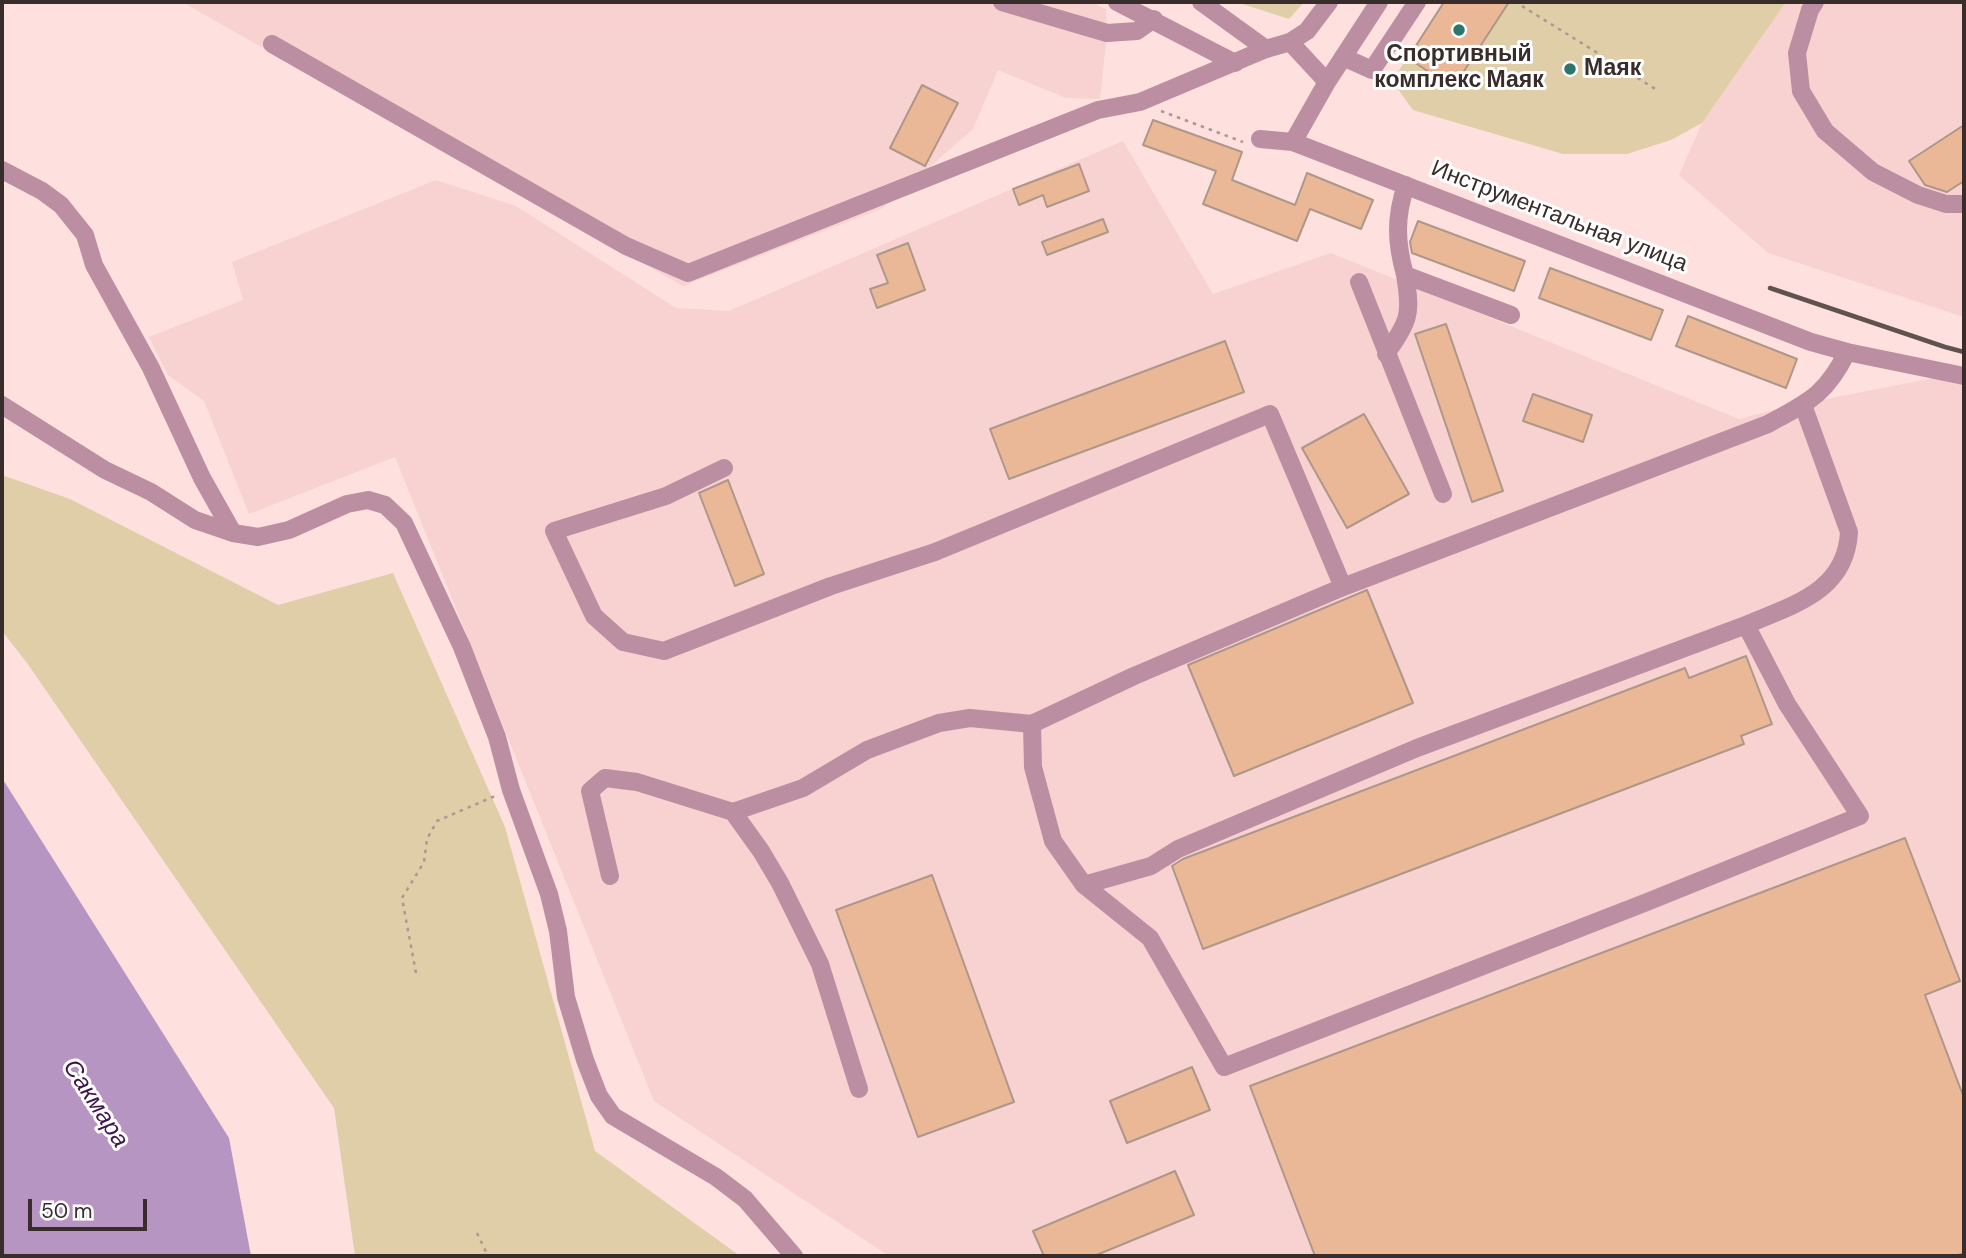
<!DOCTYPE html>
<html>
<head>
<meta charset="utf-8">
<style>
	body { margin:0 }
	#map { position:relative; width:1966px; height:1258px; overflow:hidden; background:#fee0de; font-family:"DM Sans",sans-serif }
	canvas { display:block }
	.frame { position:absolute; inset:0; border:4px solid #392d2c; pointer-events:none }
	.scale { position:absolute; left:28px; top:1199px; width:119px; height:32px; box-sizing:border-box; border:4px solid #392d2c; border-top:0; padding-left:9px; font-size:21px; line-height:24px; white-space:nowrap; color:#392d2c; -webkit-text-stroke:5px #fff; paint-order:stroke }
</style>
</head>
<body>
<div id="map">
<canvas width="1966" height="1258"></canvas>
<div class="frame"></div>
<div class="scale">50 m</div>
</div>
<script>
const ctx = document.querySelector('canvas').getContext('2d');
ctx.lineJoin = 'round';
function fillPath(path, color) { ctx.fillStyle = color; ctx.fill(path, 'evenodd'); }
function strokePath(path, color, width, dash) { ctx.strokeStyle = color; ctx.lineWidth = width; ctx.lineCap = dash ? 'butt' : 'round'; ctx.setLineDash(dash || []); ctx.stroke(path); }
function drawText(font, color, halo, rows, align = 'center') {
  ctx.font = font + ' "DM Sans",sans-serif'; ctx.lineWidth = 6; ctx.setLineDash([]); ctx.textBaseline = 'middle'; ctx.strokeStyle = halo; ctx.fillStyle = color; for (const [text, x, y, turn = 0] of rows) {
    ctx.save(); ctx.translate(x, y); ctx.rotate((+turn || 0) * Math.PI / 180); ctx.textAlign = isNaN(turn) ? turn : align; if (halo) ctx.strokeText(text, 0, 0); ctx.fillText(text, 0, 0); ctx.restore();
  }
}
const built = new Path2D(`
	M 182,2 L 1092,2 L 1106,9 L 1107,33 L 1100,99 L 1066,98 L 998,70 L 973,129 L 883,208 L 683,286 Z
	M 1786,2 L 1964,2 L 1964,317 L 1768,253 L 1679,175 L 1702,123 Z
	M 1123,141 L 1213,294 L 1331,253 L 1739,419 L 1785,407 L 1939,377 L 1964,383 L 1964,1256 L 889,1256 L 654,1101 L 395,457 L 249,514 L 204,401 L 168,375 L 149,337 L 243,300 L 232,262 L 436,180 L 516,206 L 676,308 L 729,311 Z`);
const green = new Path2D(`
	M 1236,2 L 1304,2 L 1289,19 Z
	M 1444,2 L 1786,2 L 1702,123 L 1671,140 L 1627,154 L 1563,154 L 1413,110 L 1392,81 Z
	M 2,475 L 70,499 L 278,605 L 393,573 L 505,827 L 595,1151 L 740,1256 L 355,1256 L 334,1108 L 27,663 L 2,631 Z`);
const water = new Path2D(`
	M 2,778 L 229,1138 L 251,1256 L 2,1256 Z`);
const building = new Path2D(`
	M 1444,2 L 1509,2 L 1453,88 L 1408,58 Z
	M 922,85 L 958,103 L 925,166 L 890,148 Z
	M 1153,120 L 1242,152 L 1232,180 L 1295,205 L 1307,173 L 1373,200 L 1361,229 L 1310,209 L 1297,241 L 1203,204 L 1216,171 L 1143,145 Z
	M 1964,125 L 1964,181 L 1947,192 L 1925,185 L 1909,161 Z
	M 1079,164 L 1089,191 L 1047,207 L 1043,195 L 1019,205 L 1013,189 Z
	M 1103,219 L 1108,232 L 1047,255 L 1042,242 Z
	M 1418,221 L 1525,261 L 1514,291 L 1412,253 L 1410,242 Z
	M 908,243 L 925,290 L 877,308 L 870,289 L 888,283 L 877,255 Z
	M 1550,268 L 1663,310 L 1651,340 L 1539,298 Z
	M 1688,316 L 1797,359 L 1786,388 L 1676,346 Z
	M 1446,324 L 1503,491 L 1472,502 L 1415,334 Z
	M 1225,341 L 1244,392 L 1009,479 L 990,429 Z
	M 1533,394 L 1592,415 L 1583,442 L 1523,421 Z
	M 1364,414 L 1409,494 L 1347,528 L 1302,448 Z
	M 728,480 L 764,574 L 735,586 L 699,493 Z
	M 1367,590 L 1413,703 L 1234,776 L 1188,665 Z
	M 1746,656 L 1772,724 L 1741,736 L 1744,744 L 1203,949 L 1172,866 L 1183,859 L 1685,668 L 1689,678 Z
	M 1905,838 L 1960,981 L 1925,995 L 1964,1098 L 1964,1253 L 1955,1256 L 1315,1256 L 1250,1086 Z
	M 932,875 L 1014,1102 L 918,1137 L 836,910 Z
	M 1192,1067 L 1210,1110 L 1127,1143 L 1110,1101 Z
	M 1175,1171 L 1194,1215 L 1094,1256 L 1044,1256 L 1033,1231 Z`);
const path = new Path2D(`
	M 1522,6 L 1657,90
	M 1161,111 L 1243,142
	M 416,973 L 402,898 L 424,862 L 427,839 L 437,821 L 495,796
	M 477,1233 L 488,1256`);
const minor = new Path2D(`
	M 1002,2 L 1107,33 L 1137,31 L 1154,19
	M 1117,2 L 1235,63
	M 1201,2 L 1266,49
	M 1815,2 L 1810,10 L 1797,53 L 1801,91 L 1825,131 L 1873,172 L 1918,195 L 1946,204 L 1964,204
	M 1290,42 L 1327,82
	M 272,44 L 626,246 L 688,273 L 1098,110 L 1140,102 L 1266,49 L 1290,42 L 1307,31 L 1329,2
	M 1343,57 L 1372,70 L 1417,2
	M 1260,139 L 1293,142 L 1811,342 L 1847,352 L 1964,376
	M 1293,142 L 1327,82 L 1379,2
	M 2,170 L 42,191 L 61,205 L 85,235 L 94,265 L 151,368 L 202,478 L 233,533 L 258,537 L 289,530 L 347,504 L 368,500 L 385,505 L 404,523 L 462,647 L 497,737 L 511,790 L 549,894 L 558,931 L 566,997 L 585,1060 L 599,1096 L 613,1116 L 716,1177 L 745,1199 L 794,1256
	M 1406,185 C 1395,218 1396,242 1405,275 L 1511,315
	M 1359,282 L 1443,494
	M 1386,354 C 1409,320 1412,316 1405,275
	M 2,405 L 105,470 L 151,492 L 195,520 L 233,533
	M 724,468 L 666,496 L 554,531 L 594,616 L 623,642 L 664,651 L 831,586 L 935,552 L 1270,414 L 1343,587 L 1768,424 C 1808,402 1826,395 1847,352
	M 1746,625 C 1792,605 1846,592 1849,532 L 1803,405
	M 733,812 L 761,851 L 780,883 L 820,964 L 859,1089
	M 610,876 L 590,791 L 605,778 L 637,782 L 733,812 L 803,788 L 867,750 L 939,723 L 970,718 L 1032,724
	M 1084,885 L 1151,866 L 1178,849 L 1417,748 L 1746,625 L 1787,704 L 1860,816 L 1647,902 L 1224,1067 L 1150,938 L 1084,885 L 1053,841 L 1033,767 L 1032,724 L 1134,676 L 1343,587`);
const rail = new Path2D(`
	M 1770,288 L 1945,347 L 1964,352`);
const markers = [
	[1459,30,7,"#2e756b"],
	[1570,69,7,"#2e756b"]
];
const poiNames = [
	["Спортивный",1459,55],
	["комплекс Маяк",1459,81],
	["Маяк",1584,69,"left"]
];
const streetNames = [
	["Инструментальная улица",1559,217,21]
];
const waterNames = [
	["Сакмара",95,1104,57]
];
fillPath(built, '#f8d2d0');
fillPath(green, '#e0cea9');
fillPath(water, '#b795c2');
fillPath(building, '#ebb897');
strokePath(building, '#ad9789', 2);
strokePath(path, '#ae9795', 2.5, [3.5, 5]);
strokePath(minor, '#bb8ea2', 18);
strokePath(rail, '#615250', 4.5);
for (const [x, y, r, color] of markers) { const dot = new Path2D(); dot.arc(x, y, r, 0, 2 * Math.PI); ctx.fillStyle = color; ctx.fill(dot); strokePath(dot, '#fff', 2.5); }
drawText('bold 23px', '#392d2c', '#fff', poiNames);
drawText('23px', '#392d2c', '#fff', streetNames);
drawText('italic 24px', '#3f144c', '#fff', waterNames);
</script>
</body>
</html>
